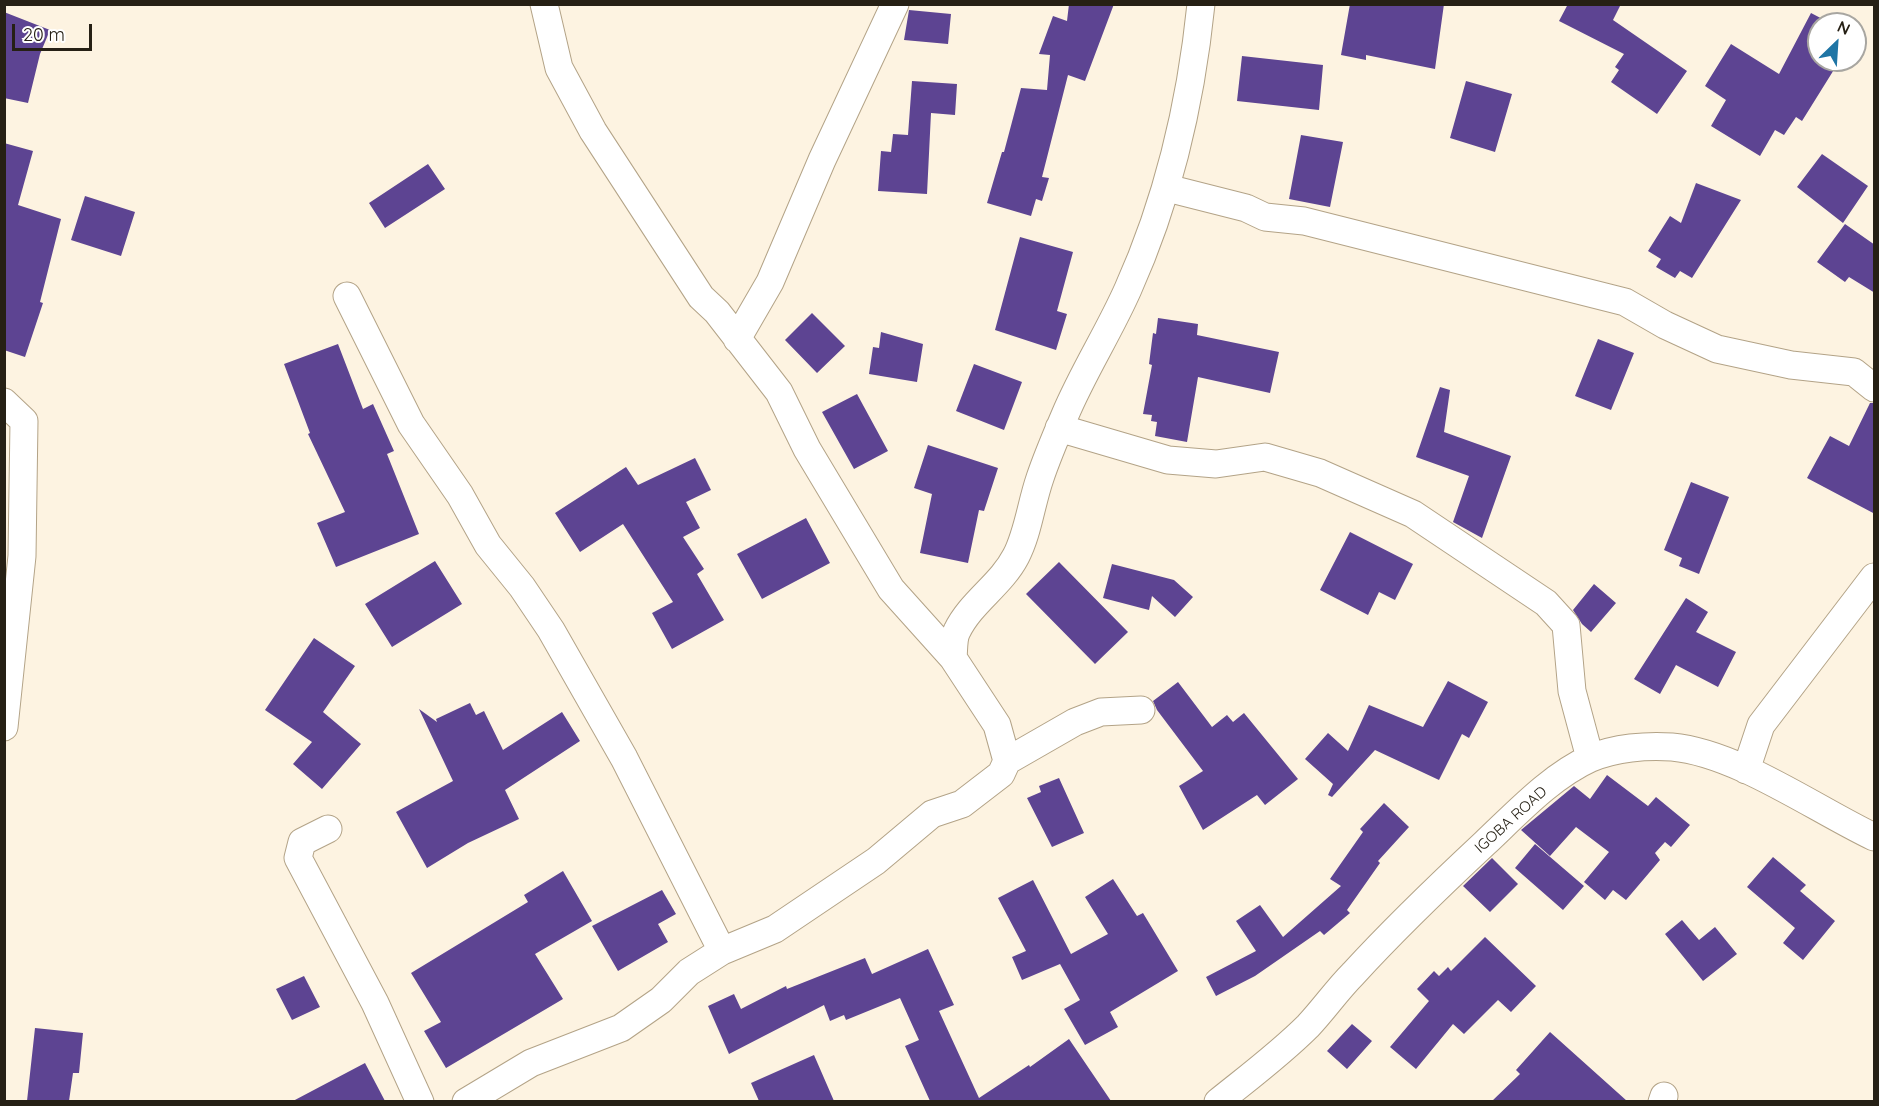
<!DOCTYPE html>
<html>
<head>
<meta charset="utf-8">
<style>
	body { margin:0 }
	#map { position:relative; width:1879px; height:1106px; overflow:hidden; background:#fdf3e1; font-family:Quicksand,sans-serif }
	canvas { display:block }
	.frame { position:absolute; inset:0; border:6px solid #262015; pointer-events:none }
	.north { position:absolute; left:1807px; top:12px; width:60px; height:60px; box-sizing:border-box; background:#fff; border:2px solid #a8a6a1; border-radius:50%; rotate:25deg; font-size:16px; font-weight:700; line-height:24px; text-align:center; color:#262015 }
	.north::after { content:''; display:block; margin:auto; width:21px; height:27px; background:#1f75a5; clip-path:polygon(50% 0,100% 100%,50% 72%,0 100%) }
	.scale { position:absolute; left:12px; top:24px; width:80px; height:27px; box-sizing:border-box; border:3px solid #262015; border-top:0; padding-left:8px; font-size:18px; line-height:21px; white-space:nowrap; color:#262015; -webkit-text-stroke:4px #fff; paint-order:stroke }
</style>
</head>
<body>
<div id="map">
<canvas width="1879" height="1106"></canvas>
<div class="frame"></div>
<div class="north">N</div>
<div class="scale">20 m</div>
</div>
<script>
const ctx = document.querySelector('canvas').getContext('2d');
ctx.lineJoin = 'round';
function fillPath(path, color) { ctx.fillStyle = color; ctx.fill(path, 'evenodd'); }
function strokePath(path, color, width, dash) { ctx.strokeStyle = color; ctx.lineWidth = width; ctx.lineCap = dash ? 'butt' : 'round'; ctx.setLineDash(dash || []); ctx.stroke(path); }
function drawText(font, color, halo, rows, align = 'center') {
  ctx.font = font + ' Quicksand,sans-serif'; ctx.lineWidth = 6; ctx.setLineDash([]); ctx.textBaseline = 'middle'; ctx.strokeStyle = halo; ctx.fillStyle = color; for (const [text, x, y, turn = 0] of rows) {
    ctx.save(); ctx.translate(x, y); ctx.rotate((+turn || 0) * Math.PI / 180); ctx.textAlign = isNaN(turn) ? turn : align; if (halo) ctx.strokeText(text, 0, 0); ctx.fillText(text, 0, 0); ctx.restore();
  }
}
const building = new Path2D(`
	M 1069,4 L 1114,4 L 1085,81 L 1068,75 L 1042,177 L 1049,178 L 1042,201 L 1036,199 L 1031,216 L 987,203 L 1002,152 L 1004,152 L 1021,88 L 1047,90 L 1050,55 L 1039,54 L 1053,16 L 1067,21 Z
	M 1350,4 L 1444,4 L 1435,69 L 1366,55 L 1366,60 L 1341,55 Z
	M 1568,4 L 1621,4 L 1613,20 L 1687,71 L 1657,114 L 1611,82 L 1619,70 L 1615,67 L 1624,54 L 1559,21 Z
	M 909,10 L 951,14 L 948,44 L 904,40 Z
	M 4,12 L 50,30 L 40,54 L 28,103 L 4,98 Z
	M 1811,13 L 1832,24 L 1819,24 L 1819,60 L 1840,60 L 1802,121 L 1796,117 L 1784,135 L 1775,130 L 1760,156 L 1711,126 L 1726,100 L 1705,86 L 1731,44 L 1779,74 Z
	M 1242,56 L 1323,65 L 1319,110 L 1237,101 Z
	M 912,81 L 957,84 L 955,115 L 931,113 L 927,194 L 878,191 L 881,151 L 891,152 L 893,134 L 908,135 Z
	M 1466,81 L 1512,94 L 1495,152 L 1450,138 Z
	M 1301,135 L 1343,142 L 1330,207 L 1289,199 Z
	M 4,143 L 33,151 L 18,205 L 61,219 L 40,302 L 43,303 L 25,357 L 4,350 Z
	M 1822,154 L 1868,186 L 1843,223 L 1797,187 Z
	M 428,164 L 445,189 L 385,228 L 369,203 Z
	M 1696,183 L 1741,200 L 1692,278 L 1680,271 L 1675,278 L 1656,267 L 1661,259 L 1648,251 L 1670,216 L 1681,223 Z
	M 85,196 L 135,212 L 121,256 L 71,240 Z
	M 1845,224 L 1875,245 L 1875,293 L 1849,277 L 1845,282 L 1817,262 Z
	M 1020,237 L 1073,252 L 1057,311 L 1067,314 L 1056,350 L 995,330 Z
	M 812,313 L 845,346 L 817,373 L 785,340 Z
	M 1158,318 L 1198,324 L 1197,335 L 1279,352 L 1270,393 L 1198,377 L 1187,442 L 1155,436 L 1157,422 L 1151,421 L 1152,415 L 1143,414 L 1152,365 L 1149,364 L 1153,333 L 1156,334 Z
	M 881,332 L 923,344 L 917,382 L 869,374 L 873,347 L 879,348 Z
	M 1598,339 L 1634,353 L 1611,410 L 1575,396 Z
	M 338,344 L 363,409 L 373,404 L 394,451 L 387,454 L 419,534 L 336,567 L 317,523 L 345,512 L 308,434 L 310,433 L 284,364 Z
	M 974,364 L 1022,382 L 1004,430 L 956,411 Z
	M 1440,387 L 1450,390 L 1444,432 L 1511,456 L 1482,538 L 1453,522 L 1469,476 L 1416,457 Z
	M 857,394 L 888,451 L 854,469 L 822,412 Z
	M 1870,403 L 1875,403 L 1875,514 L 1807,478 L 1830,436 L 1849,446 Z
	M 928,445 L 998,468 L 984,511 L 979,510 L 968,563 L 920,553 L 932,494 L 914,488 Z
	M 695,458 L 711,490 L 686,502 L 700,528 L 683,537 L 704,569 L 697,574 L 724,620 L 672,649 L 652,613 L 673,602 L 623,524 L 580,552 L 555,513 L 626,467 L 638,485 Z
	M 1691,482 L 1729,497 L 1699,574 L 1679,566 L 1682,558 L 1664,550 Z
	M 806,518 L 830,563 L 762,599 L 737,554 Z
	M 1350,532 L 1413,564 L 1395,600 L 1379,592 L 1368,615 L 1320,590 Z
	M 435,561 L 462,604 L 392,647 L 365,604 Z
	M 1059,562 L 1128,632 L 1095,664 L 1026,594 Z
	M 1112,564 L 1174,580 L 1193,597 L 1175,617 L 1152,596 L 1149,610 L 1103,598 Z
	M 1594,584 L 1616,603 L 1591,632 L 1582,624 L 1573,610 Z
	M 1686,598 L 1708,612 L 1696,632 L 1736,652 L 1718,687 L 1676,665 L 1660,694 L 1634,679 Z
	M 314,638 L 355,666 L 323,712 L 361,744 L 322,789 L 293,764 L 312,742 L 265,710 Z
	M 1448,681 L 1488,702 L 1469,738 L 1462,734 L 1439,780 L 1375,750 L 1332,797 L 1328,795 L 1333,784 L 1305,759 L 1328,733 L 1348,751 L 1369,705 L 1423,727 Z
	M 1178,682 L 1212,727 L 1227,715 L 1233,722 L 1244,713 L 1298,779 L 1265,805 L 1257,795 L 1203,830 L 1179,786 L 1203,771 L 1157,710 L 1153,701 Z
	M 470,703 L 476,715 L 484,711 L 503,750 L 562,712 L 580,741 L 505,790 L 519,819 L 468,843 L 427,868 L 396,812 L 453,781 L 419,709 L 437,722 L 436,719 Z
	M 1607,775 L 1648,806 L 1656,797 L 1690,825 L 1671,847 L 1665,842 L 1655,853 L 1660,860 L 1626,900 L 1613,890 L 1605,900 L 1584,882 L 1609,852 L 1576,827 L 1550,856 L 1521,830 L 1574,786 L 1590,799 Z
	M 1059,778 L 1084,833 L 1052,847 L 1027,798 L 1041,792 L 1039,786 Z
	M 1384,803 L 1409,827 L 1378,861 L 1380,863 L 1347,910 L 1350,913 L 1324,935 L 1320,931 L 1255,976 L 1216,996 L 1206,977 L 1256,951 L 1236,921 L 1260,905 L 1283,937 L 1341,886 L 1330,879 L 1363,832 L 1360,829 Z
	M 1535,844 L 1584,886 L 1563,910 L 1515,868 Z
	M 1773,857 L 1806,885 L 1800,891 L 1835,921 L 1803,960 L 1783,943 L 1795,928 L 1747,887 Z
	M 1492,858 L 1518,884 L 1490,912 L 1463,886 Z
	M 563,871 L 592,921 L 535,954 L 563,999 L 446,1068 L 424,1031 L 441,1022 L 411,973 L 528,902 L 524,895 Z
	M 1113,879 L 1137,916 L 1143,913 L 1178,971 L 1110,1012 L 1118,1027 L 1085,1045 L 1064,1009 L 1080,1000 L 1060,964 L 1022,980 L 1012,957 L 1026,951 L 998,898 L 1033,880 L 1071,954 L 1108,934 L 1085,897 Z
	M 662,890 L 676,914 L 658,924 L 668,942 L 618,971 L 592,926 Z
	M 1682,920 L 1699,940 L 1715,927 L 1737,954 L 1703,981 L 1665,934 Z
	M 1485,937 L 1536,986 L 1511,1012 L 1498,1000 L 1464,1034 L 1453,1024 L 1416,1069 L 1390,1047 L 1429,1001 L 1417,989 L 1434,971 L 1439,976 L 1448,967 L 1451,971 Z
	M 928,949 L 954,1005 L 939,1011 L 979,1098 L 1029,1065 L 1030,1067 L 1069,1039 L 1111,1101 L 930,1101 L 905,1046 L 919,1040 L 900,998 L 846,1020 L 844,1015 L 830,1021 L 824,1005 L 729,1054 L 708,1006 L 734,994 L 741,1009 L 786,986 L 787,989 L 865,958 L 872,974 Z
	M 304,976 L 320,1007 L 292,1020 L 276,989 Z
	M 1352,1024 L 1372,1041 L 1347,1069 L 1327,1051 Z
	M 35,1028 L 83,1033 L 79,1073 L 73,1073 L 69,1101 L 27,1101 Z
	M 1550,1032 L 1627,1101 L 1492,1101 L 1520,1074 L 1516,1070 Z
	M 814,1055 L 834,1101 L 759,1101 L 751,1083 Z
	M 365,1063 L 385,1101 L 293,1101 Z`);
const minor = new Path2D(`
	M 544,4 L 559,68 L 593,131 L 701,297 L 717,312 L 779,392 L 807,449 L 891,589 L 953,658 L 997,725 L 1007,761
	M 1167,188 L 1246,208 L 1265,217 L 1304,221 L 1625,302 L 1665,325 L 1717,349 L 1791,365 L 1854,372 L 1874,388
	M 347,296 L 411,424 L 460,495 L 488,545 L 522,587 L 551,630 L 624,758 L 722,951
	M 737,339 L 770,282 L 822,160 L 895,4
	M 4,402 L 24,421 L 22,556 L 4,727
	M 1059,428 L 1168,460 L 1216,464 L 1265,457 L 1320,473 L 1413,514 L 1546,603 L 1566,625 L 1572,691 L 1590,758
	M 953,658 C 954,649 953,638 957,631 C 971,602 1001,585 1016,556 C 1028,533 1031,504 1040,478 C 1047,457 1056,436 1065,415 C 1083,372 1109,332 1128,289 C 1168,200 1191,102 1201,4
	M 1746,770 L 1761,725 L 1874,577
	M 328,829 L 302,842 L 298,858 L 375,1003 L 420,1102
	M 466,1102 L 531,1063 L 621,1028 L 661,1000 L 689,972 L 722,951 L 775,929 L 876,861 L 932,814 L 962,804 L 1001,774 L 1007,761 L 1075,722 L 1101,712 L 1141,710
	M 1218,1102 C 1249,1077 1280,1054 1308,1026 C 1324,1009 1337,990 1353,974 C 1395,928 1440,885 1485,843 C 1517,813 1551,776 1591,758 C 1615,748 1646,745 1672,747 C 1737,753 1815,809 1874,837
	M 1662,1102 L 1664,1096`);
const streetNames = [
	["IGOBA ROAD",1511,820,-42]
];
fillPath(building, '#5d4492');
strokePath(minor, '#b3a387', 29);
strokePath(minor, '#fff', 27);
drawText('15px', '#262015', '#fff', streetNames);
</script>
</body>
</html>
